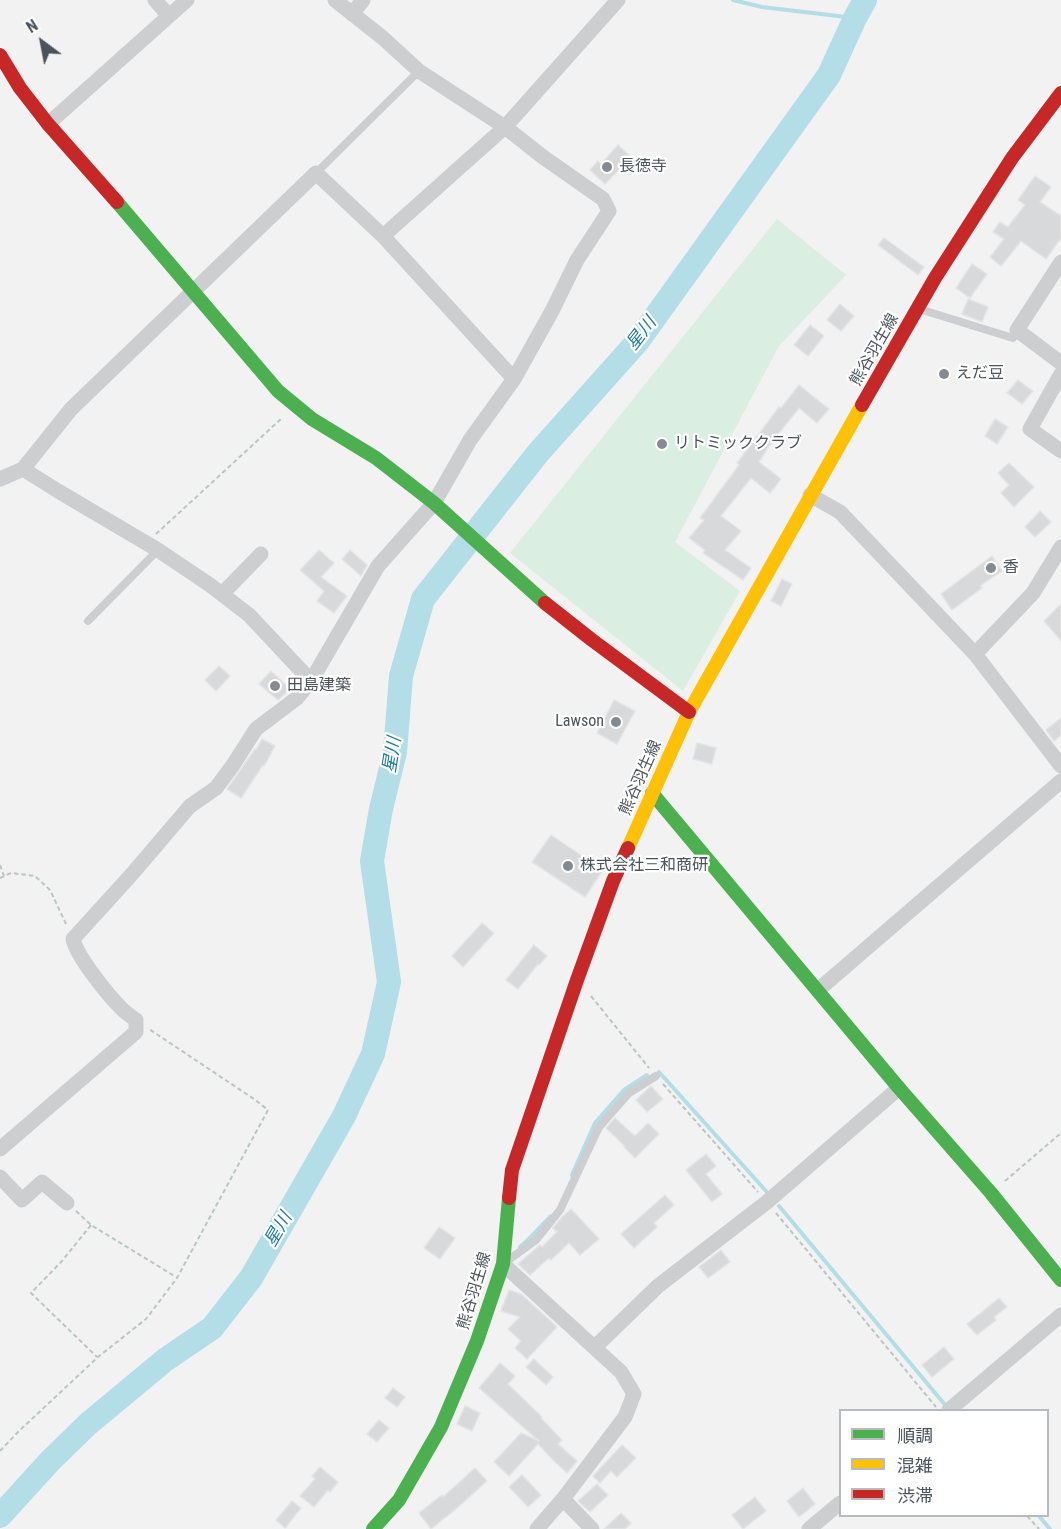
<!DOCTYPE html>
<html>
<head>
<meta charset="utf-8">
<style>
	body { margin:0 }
	#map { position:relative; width:1061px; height:1529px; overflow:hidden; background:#f2f2f2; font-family:"Roboto Condensed","Noto Sans JP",sans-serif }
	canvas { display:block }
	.legend { position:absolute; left:839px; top:1409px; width:210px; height:108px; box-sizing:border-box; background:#fff; border:2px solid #b7bbbe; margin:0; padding:8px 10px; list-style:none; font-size:18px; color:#4b545c }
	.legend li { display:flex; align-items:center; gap:12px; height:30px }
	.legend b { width:30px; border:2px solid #b7bbbe }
	.north { position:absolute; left:12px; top:12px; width:60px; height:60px; -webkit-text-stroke:4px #fff; paint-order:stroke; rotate:328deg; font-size:16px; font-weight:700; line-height:24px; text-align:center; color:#4b545c }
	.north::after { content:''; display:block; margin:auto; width:21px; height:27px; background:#4b545c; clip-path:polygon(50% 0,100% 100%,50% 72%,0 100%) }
</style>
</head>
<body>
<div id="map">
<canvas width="1061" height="1529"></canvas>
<ul class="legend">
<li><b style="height:8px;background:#4caf50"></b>順調</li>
<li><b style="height:8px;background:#ffc107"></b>混雑</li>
<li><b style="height:8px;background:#c62828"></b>渋滞</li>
</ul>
<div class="north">N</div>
</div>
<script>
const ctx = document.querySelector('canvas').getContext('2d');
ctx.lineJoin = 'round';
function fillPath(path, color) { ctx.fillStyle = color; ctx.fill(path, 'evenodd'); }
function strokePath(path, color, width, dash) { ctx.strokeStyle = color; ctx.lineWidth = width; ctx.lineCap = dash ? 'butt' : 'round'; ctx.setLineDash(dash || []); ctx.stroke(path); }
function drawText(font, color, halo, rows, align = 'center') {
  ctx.font = font + ' "Roboto Condensed","Noto Sans JP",sans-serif'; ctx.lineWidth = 4.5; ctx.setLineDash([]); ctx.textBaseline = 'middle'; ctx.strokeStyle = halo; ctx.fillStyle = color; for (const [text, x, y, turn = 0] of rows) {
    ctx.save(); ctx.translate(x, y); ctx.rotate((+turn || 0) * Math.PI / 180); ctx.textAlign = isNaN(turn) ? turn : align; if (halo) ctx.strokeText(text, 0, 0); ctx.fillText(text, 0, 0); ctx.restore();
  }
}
const green = new Path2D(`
	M 777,219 L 846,275 L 779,346 L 675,542 L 740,591 L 683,691 L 510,553 Z`);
const stream = new Path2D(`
	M 733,0 L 762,7 L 855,18
	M 659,1072 L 766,1191
	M 572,1175 L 595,1123 L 624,1090 L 647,1075
	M 779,1206 L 946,1406
	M 520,1247 L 529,1239 L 551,1216
	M 1039,1516 L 1050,1529`);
const river = new Path2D(`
	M 0,1516 L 50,1461 L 88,1424 L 165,1360 L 212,1328 L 251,1278 L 344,1116 L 373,1054 L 389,982 L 372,861 L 381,809 L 395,752 L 401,676 L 423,599 L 538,453 L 638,341 L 829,75 L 855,18 L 865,0`);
const building = new Path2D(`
	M 618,145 L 631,157 L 605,184 L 590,170 L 598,161 L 601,164 Z
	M 1035,176 L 1051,187 L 1040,202 L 1061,216 L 1061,238 L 1046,259 L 1021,241 L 1001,266 L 990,257 L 1004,239 L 993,232 L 1000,222 L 1008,227 L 1025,205 L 1018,200 Z
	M 884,238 L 924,267 L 918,275 L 878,245 Z
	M 972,264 L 987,274 L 970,298 L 956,288 Z
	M 968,299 L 988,307 L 982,322 L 962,314 Z
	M 840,304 L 854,316 L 841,331 L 827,320 Z
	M 810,325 L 824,336 L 808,356 L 794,345 Z
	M 1018,380 L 1033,391 L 1022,404 L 1007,393 Z
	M 799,385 L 829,409 L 817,423 L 799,408 L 769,446 L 759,462 L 781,479 L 770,493 L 751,478 L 721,516 L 741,531 L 725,550 L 751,568 L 743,580 L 703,553 L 705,550 L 689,538 L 704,520 L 700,518 L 739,465 L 737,463 L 779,407 L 781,408 Z
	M 995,419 L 1008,427 L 997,444 L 985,436 Z
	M 1009,463 L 1034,487 L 1014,507 L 1001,493 L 1009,485 L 998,473 Z
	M 1040,511 L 1051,522 L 1035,537 L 1025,527 Z
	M 319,550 L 334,563 L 321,577 L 347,596 L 334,613 L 317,601 L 324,591 L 300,570 Z
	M 350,550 L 367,565 L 361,576 L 342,559 Z
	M 992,556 L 1002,571 L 980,586 L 982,588 L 952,610 L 941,594 Z
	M 782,579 L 792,584 L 781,606 L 771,601 Z
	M 1061,604 L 1061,641 L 1044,621 Z
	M 219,666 L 230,676 L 216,691 L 205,680 Z
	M 271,671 L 290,689 L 278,700 L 259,684 Z
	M 614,700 L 635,711 L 617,744 L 597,733 Z
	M 1061,718 L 1061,735 L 1054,741 L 1046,730 Z
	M 262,739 L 275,746 L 264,766 L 263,765 L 241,798 L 227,789 L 255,749 L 256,750 Z
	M 697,743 L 716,748 L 712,764 L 693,759 Z
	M 551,835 L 603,870 L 585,897 L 532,862 Z
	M 482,923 L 494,933 L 463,967 L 452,956 Z
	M 534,945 L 547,956 L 539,965 L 538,964 L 518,989 L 506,980 Z
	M 651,1086 L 663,1099 L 647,1112 L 636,1100 Z
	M 615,1118 L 635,1136 L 648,1123 L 659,1134 L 635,1158 L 624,1147 L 625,1146 L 606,1128 Z
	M 706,1154 L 716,1166 L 706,1174 L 722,1194 L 712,1202 L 686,1170 Z
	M 665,1195 L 674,1205 L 654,1223 L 657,1227 L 634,1248 L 621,1234 Z
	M 571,1209 L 599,1239 L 580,1255 L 569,1243 L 551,1260 L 549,1258 L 530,1275 L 518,1264 L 540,1245 L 542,1247 L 557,1232 L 553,1228 L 562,1217 Z
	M 439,1227 L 455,1238 L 440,1259 L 424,1248 Z
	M 721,1250 L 730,1262 L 708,1278 L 699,1267 Z
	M 509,1290 L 521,1294 L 557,1327 L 527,1359 L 515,1348 L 521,1341 L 508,1329 L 520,1317 L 501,1311 Z
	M 999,1298 L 1007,1307 L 994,1317 L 996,1320 L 977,1335 L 967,1324 Z
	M 944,1347 L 954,1359 L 932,1377 L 922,1365 Z
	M 534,1359 L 553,1377 L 546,1385 L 526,1367 Z
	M 500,1363 L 515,1376 L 508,1384 L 542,1417 L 541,1418 L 562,1440 L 558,1444 L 577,1461 L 567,1473 L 554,1461 L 538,1444 L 509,1476 L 494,1462 L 521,1433 L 539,1441 L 479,1388 Z
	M 393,1388 L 405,1397 L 397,1407 L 385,1398 Z
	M 465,1406 L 480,1413 L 472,1431 L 457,1424 Z
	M 379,1420 L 389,1428 L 377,1442 L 367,1434 Z
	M 622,1445 L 636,1458 L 617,1477 L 611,1471 L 600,1483 L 593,1476 Z
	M 320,1467 L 338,1482 L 330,1492 L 328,1490 L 314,1507 L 300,1496 L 315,1479 L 312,1476 Z
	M 475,1468 L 487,1481 L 457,1508 L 431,1529 L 419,1513 L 442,1495 L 443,1497 Z
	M 522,1475 L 541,1495 L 528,1507 L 509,1487 Z
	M 597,1484 L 608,1495 L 590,1512 L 578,1501 Z
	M 803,1488 L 815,1504 L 799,1517 L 787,1501 Z
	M 755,1497 L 766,1511 L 743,1529 L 732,1515 Z
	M 292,1501 L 301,1508 L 285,1528 L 276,1520 Z
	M 621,1513 L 631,1523 L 625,1529 L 604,1529 Z`);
const path = new Path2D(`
	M 156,534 L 282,418
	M 0,865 L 4,876
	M 0,878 L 11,873 L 35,876 L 50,890 L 67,926
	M 591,996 L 649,1068
	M 663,1084 L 758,1192
	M 1005,1181 L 1061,1133
	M 76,1211 L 91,1225 L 176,1277
	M 776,1213 L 936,1407
	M 91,1225 L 62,1261 L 31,1293 L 97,1357
	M 0,1451 L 18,1432 L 98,1357 L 146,1319 L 177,1278 L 268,1110 L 254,1099 L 149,1029
	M 1027,1516 L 1039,1529`);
const lane = new Path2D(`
	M 316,173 L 419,71
	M 919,309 L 1013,338 L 1017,330
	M 88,621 L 158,550
	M 507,1261 L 536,1240 L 560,1210 L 599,1127 L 629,1093 L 656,1076`);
const street = new Path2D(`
	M 155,0 L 169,16
	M 352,14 L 363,0
	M 48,124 L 187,0
	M 383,236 L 505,127 L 618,0
	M 1061,262 L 1017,330 L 1061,363
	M 1061,374 L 1030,429 L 1061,451
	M 23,469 L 58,491 L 158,550 L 210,585 L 249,615 L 311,681
	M 0,479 L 23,469 L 71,409 L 316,173 L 383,236 L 514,379
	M 810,495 L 840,512 L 975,654 L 1061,766
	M 222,594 L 261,554
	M 975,654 L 1033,593 L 1061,547
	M 818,990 L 1061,781
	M 0,1149 L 136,1032 L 136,1020 C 132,1017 126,1013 122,1009 C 108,995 77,957 73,939 L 132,874 L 190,806 L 216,788 L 233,765 L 256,729 L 297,698 L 311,681 L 378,566 L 434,503 L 470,440 L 514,379 L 552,311 L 577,260 L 609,211 L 603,199 L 543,157 L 505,127 L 419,71 L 383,38 L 335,0
	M 0,1177 L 22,1200 L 42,1182 L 67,1203
	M 503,1264 L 621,1372 L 634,1394 L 625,1417 L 563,1499 L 537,1529
	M 595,1347 L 658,1286 L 767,1202 L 899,1088
	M 949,1410 L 1061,1315
	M 563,1499 L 592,1529
	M 809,1529 L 840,1503`);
const fast = new Path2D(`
	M 117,202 L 278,391 L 312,419 L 376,458 L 434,503 L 545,603
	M 652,793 L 899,1088 L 991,1193 L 1061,1280
	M 373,1529 L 399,1500 L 441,1427 L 477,1341 L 503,1264 L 509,1198`);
const slow = new Path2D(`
	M 628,848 L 689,712 L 862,405`);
const jam = new Path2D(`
	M 0,55 L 20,88 L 48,124 L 117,202
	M 862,405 L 935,278 L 1012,158 L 1061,93
	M 545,603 L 592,640 L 689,712
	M 509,1198 L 512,1170 L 577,980 L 613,881 L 628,848`);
const markers = [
	[607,167,6,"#858b90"],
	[944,374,6,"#858b90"],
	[662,444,6,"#858b90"],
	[991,568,6,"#858b90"],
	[275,686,6,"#858b90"],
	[616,722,6,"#858b90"],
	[568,866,6,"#858b90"]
];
const poiNames = [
	["長徳寺",619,167],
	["えだ豆",956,374],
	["リトミッククラブ",674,444],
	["香",1003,568],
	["田島建築",287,686],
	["Lawson",604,722,"right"],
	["株式会社三和商研",580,866]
];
const streetNames = [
	["熊谷羽生線",875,350,-60],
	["熊谷羽生線",641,778,-66],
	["熊谷羽生線",475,1291,-73]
];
const waterNames = [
	["星川",642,334,-52],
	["星川",393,755,-81],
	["星川",279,1230,-60]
];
fillPath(green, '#daeee2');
strokePath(stream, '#b3dde7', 4);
strokePath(river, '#b3dde7', 24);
fillPath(building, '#d8d9db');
strokePath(building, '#e4e4e5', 1.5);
strokePath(path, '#bbc5c2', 2, [4.5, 3]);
strokePath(lane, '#ccced0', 8);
strokePath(street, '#ccced0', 15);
strokePath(fast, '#4caf50', 14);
strokePath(slow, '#ffc107', 14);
strokePath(jam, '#c62828', 14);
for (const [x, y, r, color] of markers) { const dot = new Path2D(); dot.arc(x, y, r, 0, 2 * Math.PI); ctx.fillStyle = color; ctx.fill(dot); strokePath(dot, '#fff', 2); }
drawText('16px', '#4b545c', '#fff', poiNames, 'left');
drawText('16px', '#4b545c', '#fff', streetNames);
drawText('italic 18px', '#1d7d96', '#fff', waterNames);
</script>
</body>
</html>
